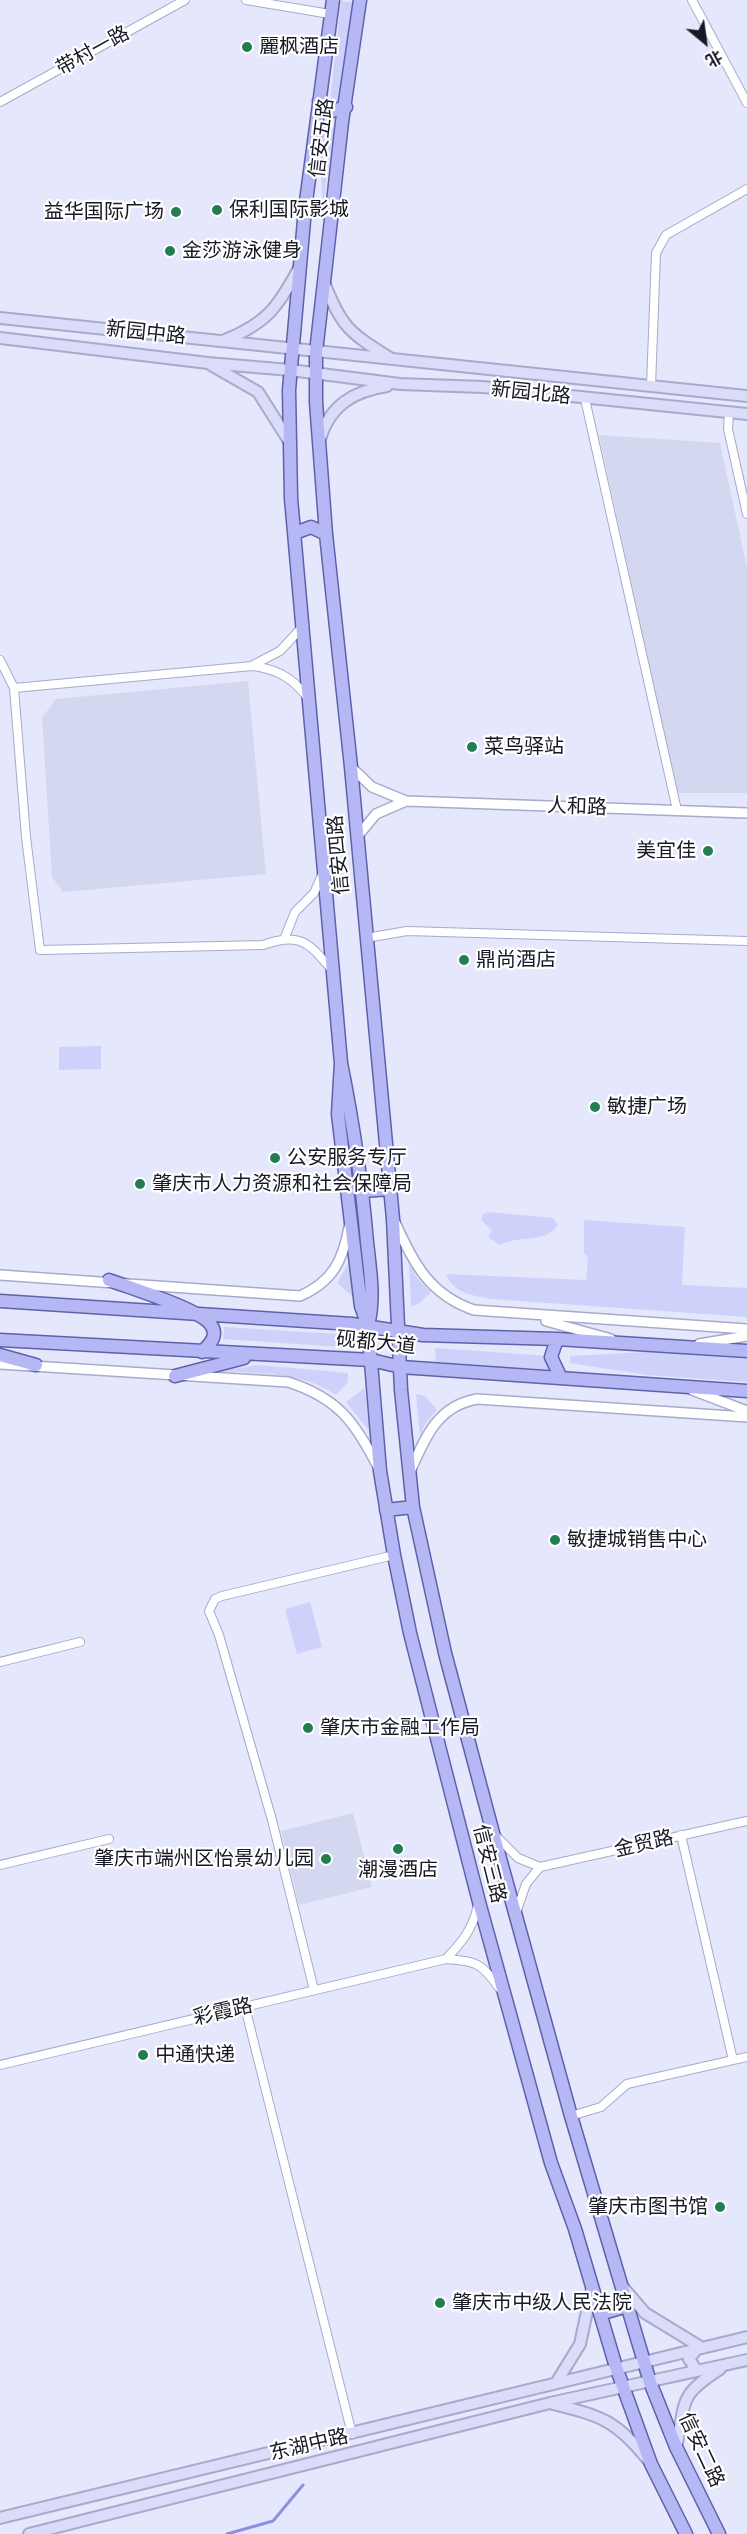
<!DOCTYPE html>
<html>
<head>
<meta charset="utf-8">
<style>
	body { margin:0 }
	#map { position:relative; width:747px; height:2534px; overflow:hidden; background:#e5e7fc; font-family:"Work Sans","Noto Sans SC",sans-serif }
	canvas { display:block }
	.north { position:absolute; left:675px; top:12px; width:60px; height:60px; -webkit-text-stroke:4px #fff; paint-order:stroke; rotate:151deg; font-size:16px; font-weight:700; line-height:24px; text-align:center; color:#181925 }
	.north::after { content:''; display:block; margin:auto; width:21px; height:27px; background:#181925; clip-path:polygon(50% 0,100% 100%,50% 72%,0 100%) }
</style>
</head>
<body>
<div id="map">
<canvas width="747" height="2534"></canvas>
<div class="north">北</div>
</div>
<script>
const ctx = document.querySelector('canvas').getContext('2d');
ctx.lineJoin = 'round';
function fillPath(path, color) { ctx.fillStyle = color; ctx.fill(path, 'evenodd'); }
function strokePath(path, color, width, dash) { ctx.strokeStyle = color; ctx.lineWidth = width; ctx.lineCap = dash ? 'butt' : 'round'; ctx.setLineDash(dash || []); ctx.stroke(path); }
function drawText(font, color, halo, rows, align = 'center') {
  ctx.font = font + ' "Work Sans","Noto Sans SC",sans-serif'; ctx.lineWidth = 4.5; ctx.setLineDash([]); ctx.textBaseline = 'middle'; ctx.strokeStyle = halo; ctx.fillStyle = color; for (const [text, x, y, turn = 0] of rows) {
    ctx.save(); ctx.translate(x, y); ctx.rotate((+turn || 0) * Math.PI / 180); ctx.textAlign = isNaN(turn) ? turn : align; if (halo) ctx.strokeText(text, 0, 0); ctx.fillText(text, 0, 0); ctx.restore();
  }
}
const built = new Path2D(`
	M 599,435 L 720,443 L 747,568 L 747,793 L 677,793 Z
	M 248,681 L 266,874 L 63,892 L 52,877 L 42,718 L 56,699 Z
	M 353,1813 L 372,1887 L 299,1905 L 281,1831 Z`);
const green = new Path2D(`
	M 341,1 L 353,2 L 338,104 L 334,105 L 330,102 Z
	M 325,124 L 334,128 L 323,205 L 319,148 L 322,126 Z
	M 101,1046 L 101,1069 L 59,1070 L 59,1047 Z
	M 489,1212 L 553,1218 L 558,1225 C 544,1245 519,1234 500,1245 L 488,1237 L 492,1230 L 481,1220 L 483,1214 Z
	M 584,1220 L 685,1227 L 682,1285 L 747,1288 L 747,1317 L 491,1299 C 472,1295 454,1294 446,1274 L 586,1280 L 588,1258 L 584,1253 Z
	M 353,1255 L 357,1296 L 352,1296 L 337,1283 Z
	M 409,1263 L 417,1278 L 431,1292 L 419,1304 L 411,1306 Z
	M 224,1327 L 339,1334 L 340,1347 L 223,1339 Z
	M 435,1348 L 550,1356 L 550,1370 L 436,1362 Z
	M 645,1352 L 747,1359 L 747,1382 L 647,1375 L 570,1363 L 570,1356 Z
	M 258,1365 L 348,1373 L 348,1382 L 336,1395 C 302,1371 259,1374 220,1371 Z
	M 365,1388 L 370,1432 L 346,1402 Z
	M 416,1394 L 425,1396 L 437,1410 L 425,1424 L 420,1436 Z
	M 310,1602 L 322,1647 L 297,1654 L 285,1609 Z`);
const stream = new Path2D(`
	M 227,2534 L 273,2521 L 303,2485`);
const minor = new Path2D(`
	M 246,0 L 330,14
	M 692,0 L 747,103
	M 0,102 L 185,0
	M 651,386 L 656,253 L 666,235 L 747,189
	M 585,399 L 677,810
	M 729,413 L 728,429 L 747,514
	M 0,660 L 14,688 L 26,837 L 40,950 L 263,945 C 301,932 308,942 333,971
	M 253,665 L 280,651 L 304,625
	M 14,688 L 252,666 C 276,669 292,677 307,697
	M 285,937 L 295,912 L 314,893 L 322,875
	M 366,938 L 407,931 L 747,941
	M 0,1662 L 80,1642
	M 681,1835 L 733,2060
	M 496,1836 L 518,1858 L 540,1867
	M 0,1865 L 109,1839
	M 516,1913 L 526,1884 L 540,1867 L 747,1821
	M 446,1959 C 462,1942 473,1929 478,1905
	M 314,1990 L 272,1820 L 219,1635 L 209,1611 L 215,1599 L 222,1596 L 394,1555
	M 245,2007 L 352,2434
	M 0,2065 L 446,1959 C 476,1961 482,1963 499,1988
	M 571,2116 L 601,2107 L 627,2084 L 747,2057`);
const tertiary = new Path2D(`
	M 351,767 L 372,787 L 406,801 L 747,813
	M 357,837 L 376,814 L 406,801
	M 395,1222 C 413,1263 430,1295 474,1310 L 747,1329
	M 0,1275 L 300,1296 C 332,1282 343,1261 349,1227
	M 546,1321 L 611,1339
	M 699,1344 L 747,1336
	M 0,1364 L 288,1382 C 338,1398 355,1422 378,1467
	M 692,1390 L 747,1411
	M 410,1472 C 425,1438 437,1406 477,1399 L 747,1417`);
const secondary = new Path2D(`
	M 324,282 C 341,327 350,333 390,358
	M 0,318 L 747,396
	M 0,338 L 208,363 L 290,370 L 400,384 L 483,387 L 747,414
	M 225,340 C 267,323 278,307 299,268
	M 211,365 L 258,392 L 289,441
	M 320,439 C 330,405 354,391 387,386
	M 622,2286 L 645,2313 L 699,2346
	M 697,2371 L 689,2359 L 699,2346
	M 556,2383 L 580,2344 L 592,2288
	M 553,2404 C 601,2416 616,2420 648,2460
	M 676,2447 C 687,2402 676,2397 720,2369
	M 0,2518 L 747,2337
	M 29,2534 L 550,2403 L 747,2360`);
const primary = new Path2D(`
	M 333,0 L 305,209 L 289,390 L 291,498 L 341,1063 C 353,1123 362,1182 367,1242 C 370,1270 375,1298 368,1325
	M 360,0 L 342,122 L 324,282 L 316,352 L 316,402 L 326,534 L 351,767 L 393,1219 L 401,1390 L 413,1507 L 445,1653 L 493,1833 L 571,2116 L 650,2382 L 676,2447 L 719,2534
	M 319,101 L 332,111 L 346,107
	M 295,533 L 311,527 L 326,534
	M 341,1063 L 338,1114 L 361,1306 L 368,1326 L 380,1471 L 394,1555 L 410,1633 L 479,1902 L 551,2163 L 575,2229 L 616,2367 L 651,2464 L 686,2534
	M 363,1191 L 390,1189
	M 109,1280 C 130,1288 200,1309 211,1325 C 219,1336 209,1345 202,1352
	M 0,1301 L 352,1324 L 423,1335 L 557,1339 L 747,1351
	M 557,1339 L 551,1357 L 561,1378
	M 0,1340 L 371,1360 L 401,1367 L 747,1391
	M 0,1355 L 36,1365
	M 175,1376 L 244,1358
	M 386,1510 L 413,1507
	M 600,2314 L 627,2306`);
const markers = [
	[247,47,6,"#237d53"],
	[217,210,6,"#237d53"],
	[176,212,6,"#237d53"],
	[170,251,6,"#237d53"],
	[472,747,6,"#237d53"],
	[708,851,6,"#237d53"],
	[464,960,6,"#237d53"],
	[595,1107,6,"#237d53"],
	[275,1158,6,"#237d53"],
	[140,1184,6,"#237d53"],
	[555,1540,6,"#237d53"],
	[308,1728,6,"#237d53"],
	[398,1849,6,"#237d53"],
	[326,1859,6,"#237d53"],
	[143,2055,6,"#237d53"],
	[720,2207,6,"#237d53"],
	[440,2303,6,"#237d53"]
];
const poiNames = [
	["麗枫酒店",259,47],
	["保利国际影城",229,210],
	["益华国际广场",164,212,"right"],
	["金莎游泳健身",182,251],
	["菜鸟驿站",484,747],
	["美宜佳",696,851,"right"],
	["鼎尚酒店",476,960],
	["敏捷广场",607,1107],
	["公安服务专厅",287,1158],
	["肇庆市人力资源和社会保障局",152,1184],
	["敏捷城销售中心",567,1540],
	["肇庆市金融工作局",320,1728],
	["肇庆市端州区怡景幼儿园",314,1859,"right"],
	["潮漫酒店",398,1870,"center"],
	["中通快递",155,2055],
	["肇庆市图书馆",708,2207,"right"],
	["肇庆市中级人民法院",452,2303]
];
const streetNames = [
	["带村一路",93,51,-29],
	["信安五路",322,138,-83],
	["新园中路",146,333,6],
	["新园北路",531,393,6],
	["人和路",577,807,2],
	["信安四路",339,855,-95],
	["砚都大道",376,1343,6],
	["金贸路",644,1844,-13],
	["信安三路",489,1864,76],
	["彩霞路",223,2012,-13],
	["东湖中路",309,2445,-13],
	["信安二路",701,2450,65]
];
fillPath(built, '#d4d7f0');
fillPath(green, '#ced2fa');
strokePath(stream, '#8c90e0', 3);
strokePath(minor, '#a7aaca', 10);
strokePath(tertiary, '#a7aaca', 12);
strokePath(secondary, '#a7aaca', 14);
strokePath(primary, '#6061a9', 15);
strokePath(minor, '#fff', 8);
strokePath(tertiary, '#fff', 9);
strokePath(secondary, '#dbdbfa', 10);
strokePath(primary, '#b6b8f6', 12);
for (const [x, y, r, color] of markers) { const dot = new Path2D(); dot.arc(x, y, r, 0, 2 * Math.PI); ctx.fillStyle = color; ctx.fill(dot); strokePath(dot, '#fff', 2); }
drawText('20px', '#181925', '#fff', poiNames, 'left');
drawText('20px', '#181925', '#fff', streetNames);
</script>
</body>
</html>
